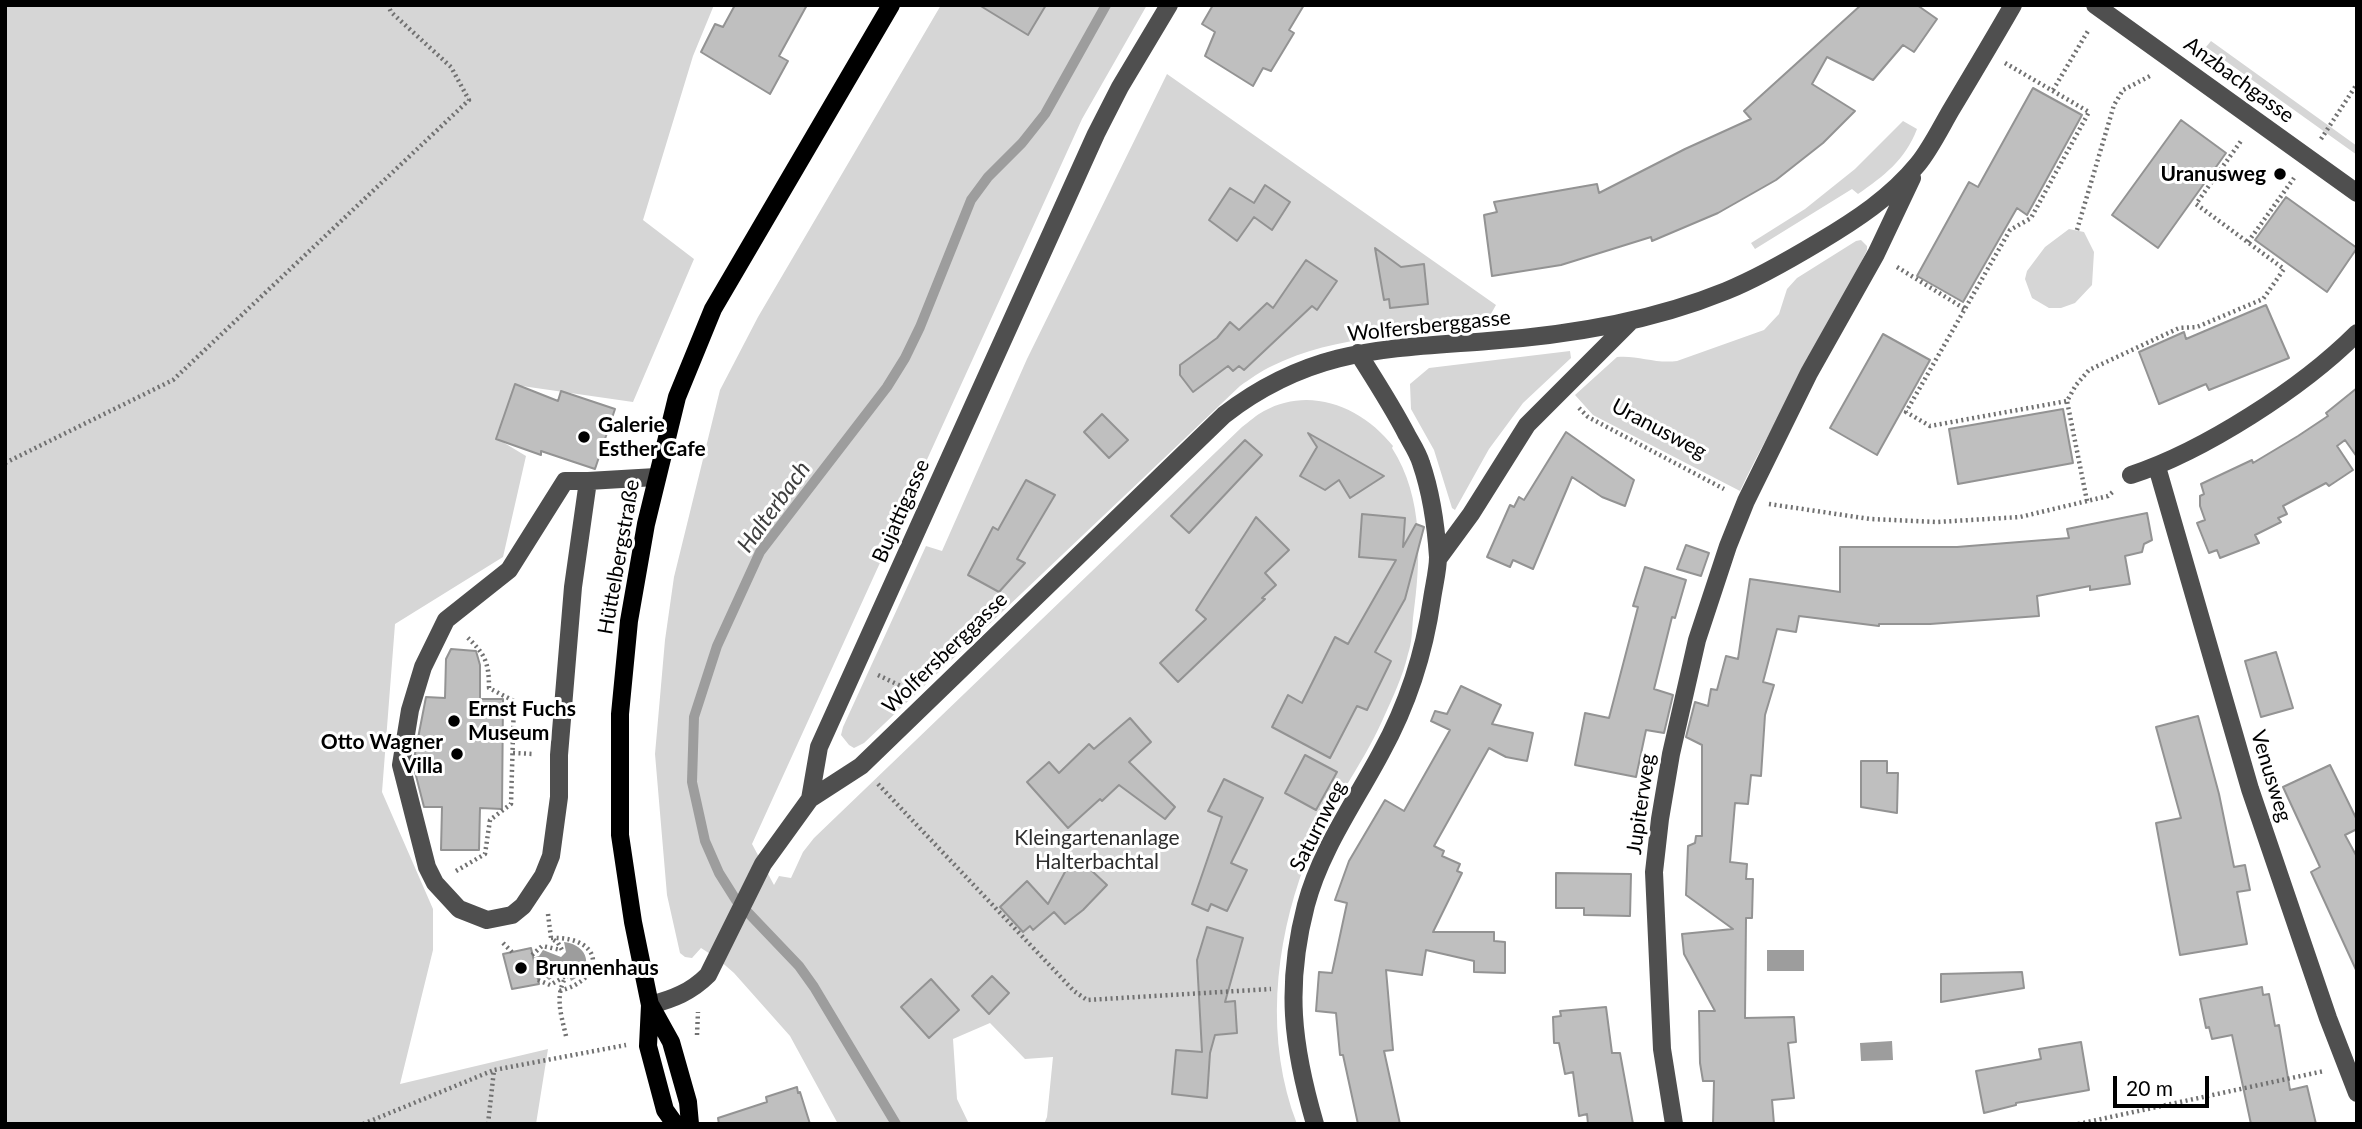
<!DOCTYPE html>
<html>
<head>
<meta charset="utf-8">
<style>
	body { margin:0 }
	#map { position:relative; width:2362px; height:1129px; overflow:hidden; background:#fff; font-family:Lato,sans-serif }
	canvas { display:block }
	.frame { position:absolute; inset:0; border:7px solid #000; pointer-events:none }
	.scale { position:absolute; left:2113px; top:1076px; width:96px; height:32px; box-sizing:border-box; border:4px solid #000; border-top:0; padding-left:9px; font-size:21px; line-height:24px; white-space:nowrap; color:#000; -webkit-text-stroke:5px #fff; paint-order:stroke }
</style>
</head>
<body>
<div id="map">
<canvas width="2362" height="1129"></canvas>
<div class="frame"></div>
<div class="scale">20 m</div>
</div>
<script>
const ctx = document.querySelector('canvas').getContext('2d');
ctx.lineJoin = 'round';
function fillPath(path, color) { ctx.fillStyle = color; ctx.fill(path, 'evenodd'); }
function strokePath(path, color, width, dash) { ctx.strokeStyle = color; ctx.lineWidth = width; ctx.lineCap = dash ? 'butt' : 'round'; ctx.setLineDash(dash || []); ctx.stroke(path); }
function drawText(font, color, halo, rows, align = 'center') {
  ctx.font = font + ' Lato,sans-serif'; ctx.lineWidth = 6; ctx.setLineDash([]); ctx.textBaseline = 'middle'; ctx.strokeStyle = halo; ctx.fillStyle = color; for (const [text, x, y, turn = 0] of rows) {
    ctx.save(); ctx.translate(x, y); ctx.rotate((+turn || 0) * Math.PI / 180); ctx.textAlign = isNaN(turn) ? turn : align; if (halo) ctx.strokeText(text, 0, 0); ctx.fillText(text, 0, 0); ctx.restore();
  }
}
const green = new Path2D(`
	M 5,5 L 714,5 L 693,56 L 643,220 L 694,259 L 633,402 L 515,385 L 496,438 L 526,456 L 503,557 L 395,624 L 382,792 L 433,909 L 433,950 L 400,1084 L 548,1049 L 536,1124 L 5,1124 Z
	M 941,5 L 1147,5 L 1082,119 L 752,844 L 774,885 L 779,876 L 791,878 L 803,852 L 814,838 L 1242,427 C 1249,422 1256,415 1264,411 C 1311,385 1363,408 1393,446 L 1392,448 C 1424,498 1421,560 1413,618 C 1412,630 1412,643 1408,654 C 1403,676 1392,699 1383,719 C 1361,769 1325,812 1305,864 C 1274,946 1265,1041 1297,1124 L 1044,1124 L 1047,1117 L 1053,1057 L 1025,1059 L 990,1023 L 953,1039 L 957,1099 L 969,1124 L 838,1124 L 790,1036 L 734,973 L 718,959 L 701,948 L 692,958 L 685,957 L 680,953 L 667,895 L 655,754 L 665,640 L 674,577 L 720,390 L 758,317 Z
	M 2211,41 L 2357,146 L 2357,155 L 2206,47 Z
	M 1167,74 L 1496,305 L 1483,328 C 1413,335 1336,334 1272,366 C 1261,371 1250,379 1240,386 L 864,743 L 854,748 L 849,745 L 841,735 L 843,727 L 926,546 L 942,551 L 1027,359 Z
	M 1903,121 L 1917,129 C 1905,160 1884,176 1858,194 L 1852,189 L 1755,249 L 1751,243 L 1805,209 L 1855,169 Z
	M 2069,229 L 2084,232 L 2094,252 L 2092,285 L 2075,303 L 2061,308 L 2049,308 L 2032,298 L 2025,279 L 2027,271 L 2045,247 Z
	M 1861,240 L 1867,246 L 1867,250 C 1829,333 1779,409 1740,491 L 1593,415 L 1575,395 L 1617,357 C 1637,355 1656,364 1677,361 L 1764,330 L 1779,314 L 1787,289 L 1797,278 L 1856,241 Z
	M 1570,351 L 1571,358 L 1523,403 L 1489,449 L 1455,510 L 1452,508 L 1434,450 L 1411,409 L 1410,384 L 1429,368 Z`);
const water = new Path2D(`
	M 564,942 C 589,945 595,969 571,981 L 567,971 L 563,970 L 549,980 L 543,975 L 536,976 L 532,958 L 539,956 L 543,950 L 561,957 L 566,952 Z
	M 1767,950 L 1804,950 L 1804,971 L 1767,971 Z
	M 1892,1041 L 1893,1060 L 1861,1061 L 1860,1043 Z`);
const stream = new Path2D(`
	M 896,1124 L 814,987 L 799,966 L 736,900 L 719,873 L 705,841 L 692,782 L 694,717 L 717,646 L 760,552 L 887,387 L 905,358 L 920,327 L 971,200 L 988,177 L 1022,143 L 1045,114 L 1106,5`);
const building = new Path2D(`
	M 735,5 L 807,5 L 779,56 L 788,61 L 770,94 L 701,52 L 715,24 L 723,27 Z
	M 979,5 L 1046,5 L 1028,35 Z
	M 1213,5 L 1304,5 L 1289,30 L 1294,33 L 1271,71 L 1263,68 L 1253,86 L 1205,56 L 1215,32 L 1202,24 Z
	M 1861,5 L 1917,5 L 1937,19 L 1914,52 L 1903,45 L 1873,80 L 1827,57 L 1812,84 L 1855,111 L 1823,143 L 1776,180 L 1718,213 L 1652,241 L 1651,237 L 1561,265 L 1492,276 L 1484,215 L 1497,212 L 1494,202 L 1597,184 L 1599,193 L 1685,149 L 1751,119 L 1744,111 Z
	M 2033,88 L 2082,115 L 2027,215 L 2017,208 L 1963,302 L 1917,276 L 1969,182 L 1978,187 Z
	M 2181,120 L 2226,153 L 2158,248 L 2112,215 Z
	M 1265,185 L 1290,202 L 1272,230 L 1254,217 L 1237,241 L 1209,220 L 1230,188 L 1254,203 Z
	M 2286,197 L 2357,248 L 2327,292 L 2255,240 Z
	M 1375,248 L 1401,267 L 1424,264 L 1428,304 L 1390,308 L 1389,299 L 1384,300 Z
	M 1306,260 L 1337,281 L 1317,310 L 1312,306 L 1244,370 L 1239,366 L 1233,371 L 1228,366 L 1193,392 L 1180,375 L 1180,365 L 1217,338 L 1230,322 L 1239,330 L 1267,303 L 1273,308 Z
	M 2266,305 L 2289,358 L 2209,390 L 2206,384 L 2159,404 L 2139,352 L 2184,332 L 2186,339 Z
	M 1883,334 L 1930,360 L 1877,455 L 1830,428 Z
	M 515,384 L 558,401 L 561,391 L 615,409 L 595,469 L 541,451 L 541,455 L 496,439 Z
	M 2357,388 L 2357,457 L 2345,440 L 2337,446 L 2353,470 L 2329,486 L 2326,483 L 2283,506 L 2287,514 L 2278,518 L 2281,522 L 2255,535 L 2259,543 L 2220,558 L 2217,550 L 2209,553 L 2197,523 L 2205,520 L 2200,506 L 2200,496 L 2204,494 L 2201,484 L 2252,460 L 2253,463 L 2298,436 L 2328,416 L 2326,413 Z
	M 2063,409 L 2073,463 L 1958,484 L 1949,429 Z
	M 1102,414 L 1128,440 L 1109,458 L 1084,432 Z
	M 1566,432 L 1634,480 L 1625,506 L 1602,497 L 1572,477 L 1533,569 L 1513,560 L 1510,567 L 1487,557 L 1510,505 L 1514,507 L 1519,497 L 1524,500 Z
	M 1308,433 L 1384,476 L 1350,498 L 1339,480 L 1325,490 L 1300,476 L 1317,447 Z
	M 1245,440 L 1262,455 L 1189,533 L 1171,516 Z
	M 1026,480 L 1055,495 L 1017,559 L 1025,563 L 999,592 L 968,575 L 993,527 L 998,530 Z
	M 2147,513 L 2152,540 L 2144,544 L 2142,552 L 2125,556 L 2130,584 L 2090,590 L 2090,586 L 2037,596 L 2039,616 L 1930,624 L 1879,624 L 1879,626 L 1799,616 L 1796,632 L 1777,629 L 1763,682 L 1774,685 L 1765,715 L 1761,776 L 1751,775 L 1748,804 L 1735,803 L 1730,862 L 1747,864 L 1746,879 L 1753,879 L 1752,918 L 1746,918 L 1745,1018 L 1794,1017 L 1796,1042 L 1788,1043 L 1794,1098 L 1772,1100 L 1774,1124 L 1713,1124 L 1714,1081 L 1703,1081 L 1700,1063 L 1699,1011 L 1715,1011 L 1684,954 L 1682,934 L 1733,929 L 1686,895 L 1688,846 L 1695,843 L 1696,836 L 1702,836 L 1702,745 L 1686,737 L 1695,702 L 1708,706 L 1711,689 L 1717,690 L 1726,656 L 1738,659 L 1750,579 L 1840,592 L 1840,547 L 1957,547 L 2069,538 L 2067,529 Z
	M 1362,514 L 1405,518 L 1403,547 L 1416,524 L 1424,527 L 1405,599 L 1375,652 L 1391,661 L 1367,710 L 1357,706 L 1330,758 L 1272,727 L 1288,695 L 1302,703 L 1335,637 L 1348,644 L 1396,560 L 1359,557 Z
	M 1256,517 L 1289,550 L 1265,573 L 1276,585 L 1262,598 L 1265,599 L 1178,682 L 1160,663 L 1206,619 L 1196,610 Z
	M 1686,545 L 1709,553 L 1701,576 L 1677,569 Z
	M 1645,567 L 1686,580 L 1675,618 L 1672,617 L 1654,689 L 1673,695 L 1664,733 L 1646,730 L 1636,777 L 1575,765 L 1585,713 L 1609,718 L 1638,607 L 1633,606 Z
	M 451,649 L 476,651 L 480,665 L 480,699 L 503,699 L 502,809 L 480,808 L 479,850 L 441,850 L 442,807 L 424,807 L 413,764 L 426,697 L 445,698 L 446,659 Z
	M 2276,652 L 2293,708 L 2261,717 L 2245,661 Z
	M 1461,686 L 1501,705 L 1492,724 L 1533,733 L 1527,761 L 1506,757 L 1489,748 L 1434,846 L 1444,851 L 1442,856 L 1460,864 L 1457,871 L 1462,873 L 1433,932 L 1494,932 L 1494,941 L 1505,942 L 1505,973 L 1474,972 L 1474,961 L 1426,950 L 1422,975 L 1386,970 L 1393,1050 L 1384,1051 L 1400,1124 L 1358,1124 L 1343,1055 L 1340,1055 L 1336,1013 L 1316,1011 L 1319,972 L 1332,973 L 1347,903 L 1335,900 L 1349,861 L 1385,800 L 1404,811 L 1450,730 L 1431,721 L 1435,711 L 1447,714 Z
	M 2198,716 L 2219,794 L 2234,867 L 2245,865 L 2250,890 L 2237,892 L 2247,944 L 2180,955 L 2156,823 L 2181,818 L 2156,727 Z
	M 1130,718 L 1151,742 L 1129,762 L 1175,807 L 1165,819 L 1119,785 L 1102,801 L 1100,799 L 1068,828 L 1027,782 L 1049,762 L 1059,773 L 1089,744 L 1094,749 Z
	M 1305,755 L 1337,772 L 1316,810 L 1285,793 Z
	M 1861,761 L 1887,761 L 1887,773 L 1898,773 L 1897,813 L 1861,807 Z
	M 2330,765 L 2357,820 L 2357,829 L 2345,835 L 2357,857 L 2357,972 L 2311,872 L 2320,867 L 2283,787 Z
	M 1224,779 L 1263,798 L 1231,863 L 1247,870 L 1227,911 L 1211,904 L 1208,911 L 1192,904 L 1222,817 L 1208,811 Z
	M 1077,857 L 1107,885 L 1083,910 L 1065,924 L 1054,912 L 1033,930 L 1030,926 L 1023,932 L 1000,907 L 1027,881 L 1048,904 L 1066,870 Z
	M 1556,873 L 1631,874 L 1630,916 L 1584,915 L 1584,908 L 1556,908 Z
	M 1207,927 L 1243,938 L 1225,1002 L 1235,1001 L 1237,1033 L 1215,1035 L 1210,1053 L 1207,1098 L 1172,1094 L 1176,1050 L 1202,1052 L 1197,960 Z
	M 531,948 L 539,984 L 512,989 L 503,954 Z
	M 2022,972 L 2024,988 L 1941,1002 L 1941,974 Z
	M 992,976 L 1009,993 L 989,1014 L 972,996 Z
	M 931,979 L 959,1010 L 929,1038 L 901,1007 Z
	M 2262,987 L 2263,995 L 2269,994 L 2275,1026 L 2279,1025 L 2290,1090 L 2307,1086 L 2316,1124 L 2251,1124 L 2232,1035 L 2212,1039 L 2209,1027 L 2206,1028 L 2200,999 Z
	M 1606,1007 L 1612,1053 L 1620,1053 L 1633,1124 L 1588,1124 L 1587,1114 L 1579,1116 L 1573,1072 L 1565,1074 L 1559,1043 L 1554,1043 L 1553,1017 L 1561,1016 L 1560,1011 Z
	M 2081,1042 L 2089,1090 L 2016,1103 L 2016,1105 L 1984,1113 L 1976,1071 L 2041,1059 L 2039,1049 Z
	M 797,1087 L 798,1093 L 800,1092 L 810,1124 L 719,1124 L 718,1118 L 767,1102 L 766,1097 Z`);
const path = new Path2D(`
	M 2005,63 L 2089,112 L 2031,218 L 2010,230 L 1906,412 L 1930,426 L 2067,401
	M 2053,90 L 2088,31
	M 2321,139 L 2357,84
	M 2077,230 L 2114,105 L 2123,90 L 2150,76
	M 2248,242 L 2294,178
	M 1897,267 L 1965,309
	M 1579,408 L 1588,417 L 1724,489
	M 5,463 L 173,380 L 469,100 L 451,67 L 391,12 L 388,5
	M 2087,501 L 2067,401 L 2076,385 L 2089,370 L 2179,328 L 2197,327 L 2263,299 L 2284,269 L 2196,204 L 2241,141
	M 1769,504 L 1870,519 L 1937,522 L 2020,517 L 2108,496 L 2115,490
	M 878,675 L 905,688
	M 513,753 L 534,754
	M 878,784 L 1074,991 L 1087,1000 L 1271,989
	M 456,871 L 485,854 L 490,820 L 511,804 L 514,701 L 489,688 C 489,662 485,654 466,636
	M 548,914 L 551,938 L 558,943 L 562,950
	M 551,938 C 604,936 607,979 559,991
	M 503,943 L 512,952
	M 532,955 L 542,946 L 561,950
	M 538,980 L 550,985 L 566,976
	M 697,1035 L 698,1012
	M 566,1036 C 561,1014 554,995 567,975
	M 363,1124 L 494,1070
	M 488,1124 L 494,1070 L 626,1045
	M 2078,1124 L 2324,1071`);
const minor = new Path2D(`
	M 2095,5 L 2357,193
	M 2157,467 L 2250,789 L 2328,1018 L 2357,1093
	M 2131,475 C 2204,451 2302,388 2357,333
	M 588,481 L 565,481 L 509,570 L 446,620 L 423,667 L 410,710 L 401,765 L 427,867 L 435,883 L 459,909 L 487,920 L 512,915 L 523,906 L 543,876 L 551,856 L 559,797 L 559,755 L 573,587 L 588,481 L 656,477
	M 1438,559 L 1471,514 L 1527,425 L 1631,321
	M 810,799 L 861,766 L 1224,415 C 1311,348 1384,349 1488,341 C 1569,335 1650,322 1726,291 C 1758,278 1789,260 1819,242 C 1856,220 1891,197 1918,164 C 1931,148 1941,127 1951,110 C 1972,75 1993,40 2013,5
	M 650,1005 C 673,999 691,992 708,975 L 763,864 L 810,799 L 819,747 L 1096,134 L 1120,87 L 1169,5
	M 1315,1124 C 1292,1045 1285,986 1306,905 C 1320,851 1355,802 1381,753 C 1408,704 1424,655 1432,599 C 1434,585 1438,570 1438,557 C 1436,526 1431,492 1421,463 C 1418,453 1412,444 1407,435 C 1392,406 1375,380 1358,353
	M 1674,1124 L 1662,1049 L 1654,872 L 1660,819 L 1671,754 L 1697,640 L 1728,546 L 1746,501 L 1809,373 L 1876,254 L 1912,178`);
const major = new Path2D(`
	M 651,1006 L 671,1042 L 688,1102 L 690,1124
	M 675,1124 L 665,1110 L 648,1046 L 650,1005 L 633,922 L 620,835 L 620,714 L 629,621 L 646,524 L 677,397 L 713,309 L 891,5`);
const markers = [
	[2280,174,7,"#000"],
	[584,437,7,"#000"],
	[454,721,7,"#000"],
	[457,754,7,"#000"],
	[521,968,7,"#000"]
];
const streetNames = [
	["Anzbachgasse",2239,80,36],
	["Wolfersberggasse",1429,326,-6],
	["Uranusweg",1659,429,28],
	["Bujattigasse",901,511,-66],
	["Hüttelbergstraße",619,557,-80],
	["Wolfersberggasse",945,653,-44],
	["Venusweg",2271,776,73],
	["Jupiterweg",1641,804,-82],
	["Saturnweg",1318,826,-63]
];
const poiNames = [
	["Uranusweg",2266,174,"right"],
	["Galerie",598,425],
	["Esther Cafe",598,449],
	["Ernst Fuchs",468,709],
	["Museum",468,733],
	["Otto Wagner",443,742,"right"],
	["Villa",443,766,"right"],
	["Brunnenhaus",535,968]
];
const parkNames = [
	["Kleingartenanlage",1097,838],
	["Halterbachtal",1097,862]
];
const waterNames = [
	["Halterbach",774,507,-54]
];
fillPath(green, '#d6d6d6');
fillPath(water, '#9d9d9d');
strokePath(stream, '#9d9d9d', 10);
fillPath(building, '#bfbfbf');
strokePath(building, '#939393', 2);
strokePath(path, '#717171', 4.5, [2, 3.5]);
strokePath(minor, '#4f4f4f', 18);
strokePath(major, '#000', 18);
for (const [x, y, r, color] of markers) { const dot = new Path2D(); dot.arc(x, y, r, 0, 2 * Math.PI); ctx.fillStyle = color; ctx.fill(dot); strokePath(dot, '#fff', 2.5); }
drawText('21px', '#000', '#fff', streetNames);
drawText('bold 21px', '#000', '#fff', poiNames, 'left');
drawText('21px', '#2d2d2d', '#fff', parkNames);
drawText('italic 23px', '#3e3e3e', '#fff', waterNames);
</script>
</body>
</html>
